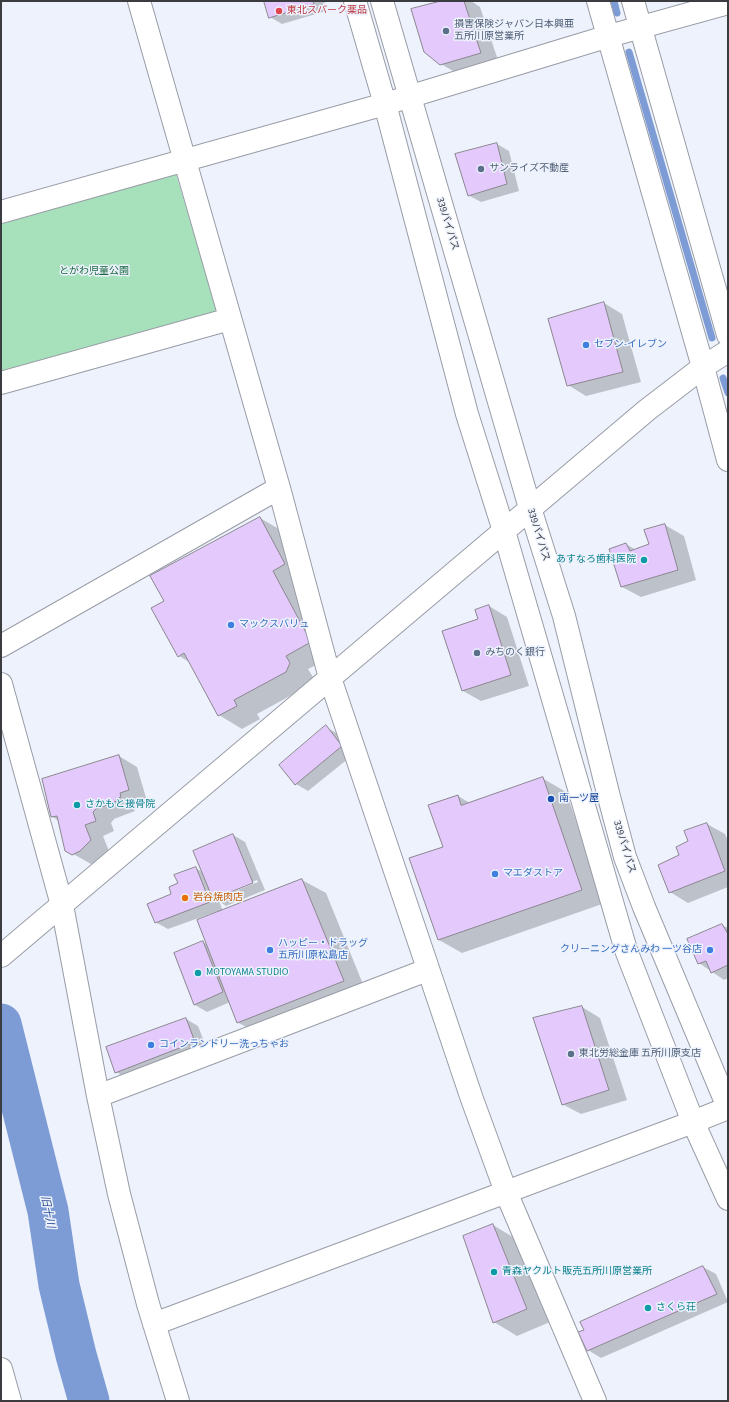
<!DOCTYPE html>
<html>
<head>
<meta charset="utf-8">
<style>
	body { margin:0 }
	#map { position:relative; width:729px; height:1402px; overflow:hidden; background:#edf2fc; font-family:"Source Sans 3",sans-serif }
	canvas { display:block }
	.frame { position:absolute; inset:0; border:2px solid #3a3c40; pointer-events:none }
</style>
</head>
<body>
<div id="map">
<canvas width="729" height="1402"></canvas>
<div class="frame"></div>
</div>
<script>
const ctx = document.querySelector('canvas').getContext('2d');
ctx.lineJoin = 'round';
function fillPath(path, color) { ctx.fillStyle = color; ctx.fill(path, 'evenodd'); }
function strokePath(path, color, width, dash) { ctx.strokeStyle = color; ctx.lineWidth = width; ctx.lineCap = dash ? 'butt' : 'round'; ctx.setLineDash(dash || []); ctx.stroke(path); }
function drawText(font, color, halo, rows, align = 'center') {
  ctx.font = font + ' "Source Sans 3","Noto Sans JP",sans-serif'; ctx.lineWidth = 3; ctx.setLineDash([]); ctx.textBaseline = 'middle'; ctx.strokeStyle = halo; ctx.fillStyle = color; for (const [text, x, y, turn = 0] of rows) {
    ctx.save(); ctx.translate(x, y); ctx.rotate((+turn || 0) * Math.PI / 180); ctx.textAlign = isNaN(turn) ? turn : align; if (halo) ctx.strokeText(text, 0, 0); ctx.fillText(text, 0, 0); ctx.restore();
  }
}
const green = new Path2D(`
	M 176,174 L 217,311 L 1,374 L 1,224 Z`);
const shadow = new Path2D(`
	M 265,1 L 326,1 L 327,2 L 323,3 L 326,11 L 282,24 L 270,17 Z
	M 445,1 L 471,1 L 480,7 L 499,63 L 460,75 L 441,64 Z
	M 497,144 L 509,151 L 519,191 L 481,202 L 468,195 Z
	M 604,303 L 622,314 L 641,382 L 586,396 L 568,385 Z
	M 260,518 L 284,532 L 334,656 L 308,669 L 313,677 L 310,685 L 257,714 L 260,719 L 242,729 L 219,715 L 191,663 L 179,656 L 165,601 Z
	M 665,525 L 684,536 L 696,580 L 641,597 L 622,587 L 626,544 L 636,550 L 650,545 L 645,531 Z
	M 489,606 L 507,617 L 529,686 L 481,701 L 463,691 Z
	M 326,727 L 338,734 L 354,754 L 308,791 L 296,784 L 280,765 Z
	M 119,756 L 137,767 L 147,801 L 138,804 L 139,807 L 134,809 L 135,811 L 114,819 L 111,823 L 114,831 L 103,836 L 109,851 L 98,861 L 91,864 L 66,850 L 59,821 L 51,816 Z
	M 542,778 L 566,792 L 605,903 L 462,953 L 439,940 L 444,848 L 458,796 L 470,803 Z
	M 707,824 L 725,834 L 728,841 L 728,887 L 688,903 L 670,892 L 680,856 L 690,842 Z
	M 233,835 L 245,842 L 265,890 L 226,906 L 219,901 L 223,911 L 302,880 L 326,893 L 367,994 L 261,1035 L 237,1022 L 230,1002 L 207,1012 L 195,1005 L 175,953 L 203,942 L 208,945 L 219,912 L 218,911 L 168,929 L 155,922 L 179,883 L 196,868 L 202,872 ZM 257,880 L 258,882 L 220,897 L 220,895 Z
	M 722,925 L 728,928 L 728,978 L 724,980 L 699,963 Z
	M 582,1007 L 600,1018 L 627,1100 L 581,1114 L 562,1104 Z
	M 186,1019 L 198,1026 L 207,1049 L 128,1079 L 116,1072 Z
	M 493,1225 L 516,1239 L 550,1322 L 517,1336 L 494,1322 Z
	M 703,1267 L 716,1274 L 728,1302 L 601,1358 L 588,1350 Z`);
const stream = new Path2D(`
	M 614,1 L 617,13
	M 629,52 L 712,338
	M 723,378 L 728,393`);
const river = new Path2D(`
	M 1,1024 L 48,1211 L 59,1285 L 76,1355 L 89,1401`);
const building = new Path2D(`
	M 264,1 L 313,1 L 314,4 L 269,18 Z
	M 441,1 L 464,1 L 481,53 L 440,65 L 424,52 L 411,9 Z
	M 497,143 L 507,184 L 468,196 L 455,154 Z
	M 604,302 L 623,372 L 567,386 L 548,319 Z
	M 260,517 L 285,564 L 273,571 L 311,642 L 286,656 L 290,663 L 286,672 L 234,700 L 237,706 L 218,716 L 184,653 L 178,657 L 151,608 L 164,601 L 150,576 Z
	M 665,524 L 678,570 L 621,587 L 609,549 L 626,543 L 630,551 L 649,544 L 644,530 Z
	M 489,605 L 511,675 L 462,691 L 442,631 L 478,619 L 475,610 Z
	M 326,725 L 342,746 L 295,785 L 279,765 Z
	M 119,755 L 129,790 L 120,793 L 121,797 L 116,799 L 117,801 L 96,809 L 93,812 L 96,821 L 85,825 L 91,840 L 80,851 L 72,855 L 65,851 L 57,816 L 51,817 L 42,779 Z
	M 543,777 L 582,890 L 438,940 L 409,858 L 443,847 L 428,805 L 458,795 L 461,805 Z
	M 707,823 L 725,871 L 669,893 L 658,865 L 679,855 L 676,847 L 688,841 L 684,831 Z
	M 233,834 L 253,883 L 213,899 L 193,851 Z
	M 196,867 L 210,902 L 155,923 L 147,904 L 171,894 L 169,887 L 178,883 L 174,875 Z
	M 302,879 L 344,981 L 237,1023 L 197,920 Z
	M 722,924 L 728,934 L 728,965 L 711,973 L 706,961 L 698,964 L 687,939 Z
	M 203,941 L 223,992 L 194,1005 L 174,953 Z
	M 582,1006 L 609,1090 L 562,1105 L 533,1018 Z
	M 186,1018 L 195,1042 L 115,1073 L 106,1047 Z
	M 493,1224 L 527,1309 L 493,1323 L 463,1236 Z
	M 703,1266 L 717,1294 L 587,1351 L 578,1332 L 584,1330 L 580,1322 Z`);
const minor = new Path2D(`
	M 139,1 L 279,488 L 330,678 L 472,1099 L 506,1192 L 595,1401
	M 355,1 L 385,104 L 467,414 L 504,531 L 626,950 L 693,1122 L 728,1199
	M 382,1 L 530,508 L 564,616 L 609,797 L 625,857 L 644,907 L 728,1107
	M 598,1 L 703,367 L 728,460
	M 633,1 L 728,335
	M 1,212 L 385,104 L 609,36 L 728,3
	M 1,383 L 230,319
	M 1,646 L 279,488
	M 1,684 L 62,905 L 98,1096 L 119,1194 L 148,1304 L 178,1401
	M 1,956 L 647,410 L 703,367 L 728,351
	M 98,1096 L 427,970
	M 154,1324 L 693,1122 L 728,1108
	M 1,1369 L 10,1401`);
const markers = [
	[279,11,4,"#e0444e"],
	[446,31,4,"#5c6f8a"],
	[481,169,4,"#5c6f8a"],
	[586,345,4,"#3f7fe0"],
	[644,560,4,"#0f9aa8"],
	[231,625,4,"#3f7fe0"],
	[477,653,4,"#5c6f8a"],
	[551,799,4,"#1a4fb4"],
	[77,805,4,"#0f9aa8"],
	[495,874,4,"#3f7fe0"],
	[185,898,4,"#e8710a"],
	[270,950,4,"#3f7fe0"],
	[710,950,4,"#3f7fe0"],
	[198,973,4,"#0f9aa8"],
	[151,1045,4,"#3f7fe0"],
	[571,1054,4,"#5c6f8a"],
	[494,1272,4,"#0f9aa8"],
	[648,1308,4,"#0f9aa8"]
];
const healthNames = [
	["東北スパーク薬品",287,11]
];
const serviceNames = [
	["損害保険ジャパン日本興亜",454,25],
	["五所川原営業所",454,37],
	["サンライズ不動産",489,169],
	["みちのく銀行",485,653],
	["東北労総金庫 五所川原支店",579,1054]
];
const streetNames = [
	["339バイパス",447,224,73],
	["339バイパス",538,535,73],
	["339バイパス",624,847,73]
];
const parkNames = [
	["とがわ児童公園",94,272]
];
const shopNames = [
	["セブン-イレブン",594,345],
	["マックスバリュ",239,625],
	["マエダストア",503,874],
	["ハッピー・ドラッグ",278,944],
	["五所川原松島店",278,956],
	["クリーニングさんみわ 一ツ谷店",702,950,"right"],
	["コインランドリー洗っちゃお",159,1045]
];
const cultureNames = [
	["あすなろ歯科医院",636,560,"right"],
	["さかもと接骨院",85,805],
	["MOTOYAMA STUDIO",206,973],
	["青森ヤクルト販売五所川原営業所",502,1272],
	["さくら荘",656,1308]
];
const transitNames = [
	["南一ツ屋",559,799]
];
const foodNames = [
	["岩谷焼肉店",193,898]
];
const waterNames = [
	["旧十川",47,1212,79]
];
fillPath(green, '#a6e1bb');
fillPath(shadow, '#0003');
strokePath(stream, '#7d9bd5', 7);
strokePath(river, '#7d9bd5', 41);
fillPath(building, '#e4c9fc');
strokePath(building, '#8b868f', 1);
strokePath(minor, '#989ca6', 24);
strokePath(minor, '#fff', 22);
for (const [x, y, r, color] of markers) { const dot = new Path2D(); dot.arc(x, y, r, 0, 2 * Math.PI); ctx.fillStyle = color; ctx.fill(dot); strokePath(dot, '#edf2fc', 1.5); }
drawText('10px', '#be3a42', '#edf2fc', healthNames, 'left');
drawText('10px', '#4e5e75', '#edf2fc', serviceNames, 'left');
drawText('10px', '#3a3c40', '#edf2fc', streetNames);
drawText('10px', '#18663e', '#edf2fc', parkNames);
drawText('10px', '#366cbe', '#edf2fc', shopNames, 'left');
drawText('10px', '#0d838f', '#edf2fc', cultureNames, 'left');
drawText('10px', '#164399', '#edf2fc', transitNames, 'left');
drawText('10px', '#c56008', '#edf2fc', foodNames, 'left');
drawText('italic 11px', '#284a91', '#edf2fc', waterNames);
</script>
</body>
</html>
